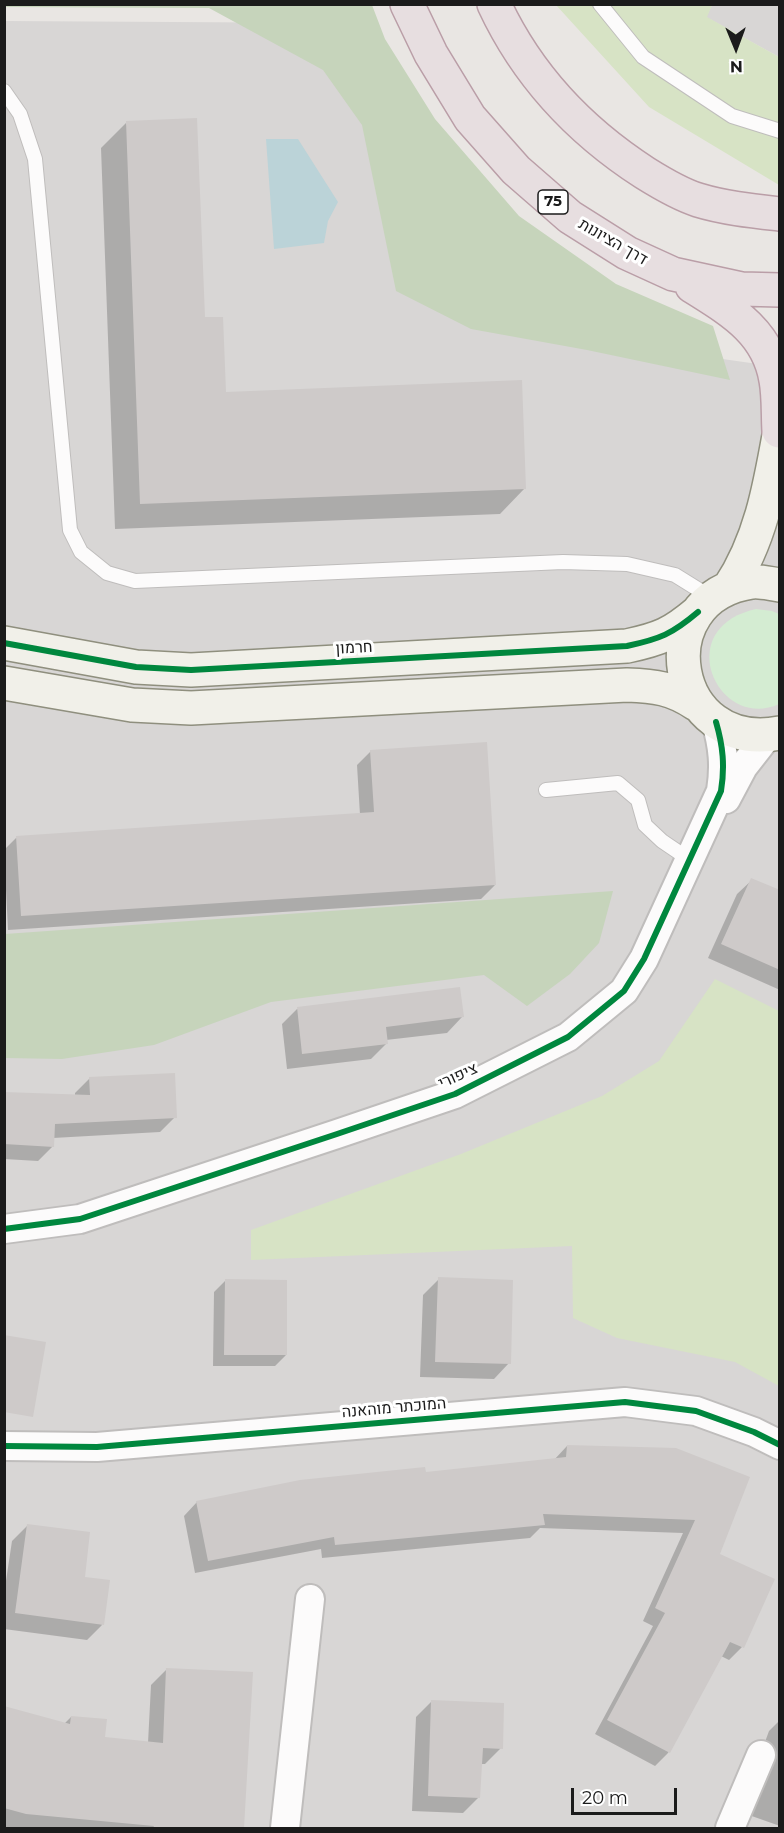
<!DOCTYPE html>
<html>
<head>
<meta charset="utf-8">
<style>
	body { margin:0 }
	#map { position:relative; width:784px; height:1833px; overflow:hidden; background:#e9e6e3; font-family:Montserrat,sans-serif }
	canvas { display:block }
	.frame { position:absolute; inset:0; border:6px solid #1b1b1b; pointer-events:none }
	.north { position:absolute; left:706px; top:18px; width:60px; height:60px; -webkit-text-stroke:4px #fff; paint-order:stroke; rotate:179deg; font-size:16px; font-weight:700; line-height:24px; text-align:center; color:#1b1b1b }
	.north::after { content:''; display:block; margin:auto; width:21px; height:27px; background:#1b1b1b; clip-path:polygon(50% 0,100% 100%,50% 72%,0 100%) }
	.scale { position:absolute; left:571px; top:1788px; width:106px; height:27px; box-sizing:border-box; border:3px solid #1b1b1b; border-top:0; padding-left:8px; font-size:18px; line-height:21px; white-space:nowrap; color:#1b1b1b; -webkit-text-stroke:4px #fff; paint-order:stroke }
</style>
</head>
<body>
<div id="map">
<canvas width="784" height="1833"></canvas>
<div class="frame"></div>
<div class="north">N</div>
<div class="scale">20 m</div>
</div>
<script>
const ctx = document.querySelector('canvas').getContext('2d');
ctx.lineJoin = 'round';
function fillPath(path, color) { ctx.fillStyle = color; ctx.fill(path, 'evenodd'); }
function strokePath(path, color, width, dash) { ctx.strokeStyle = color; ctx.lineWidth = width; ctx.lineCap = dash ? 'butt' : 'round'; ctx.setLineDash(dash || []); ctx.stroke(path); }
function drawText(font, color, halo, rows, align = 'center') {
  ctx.font = font + ' Montserrat,Heebo,sans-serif'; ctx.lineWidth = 6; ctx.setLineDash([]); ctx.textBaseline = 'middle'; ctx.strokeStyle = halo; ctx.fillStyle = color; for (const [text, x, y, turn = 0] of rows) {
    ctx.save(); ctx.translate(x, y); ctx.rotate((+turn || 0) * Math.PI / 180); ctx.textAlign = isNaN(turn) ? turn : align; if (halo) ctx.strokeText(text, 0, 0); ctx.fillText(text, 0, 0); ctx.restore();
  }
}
const residential = new Path2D(`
	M 712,5 L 779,5 L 779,57 L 706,17 Z
	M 5,21 L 340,23 L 529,263 L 680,353 L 779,367 L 779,1828 L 5,1828 Z`);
const grass = new Path2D(`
	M 556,5 L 712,5 L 707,17 L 779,57 L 779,185 L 649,107 Z
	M 715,979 L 779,1011 L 779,1386 L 735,1362 L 617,1338 L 573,1318 L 572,1246 L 251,1260 L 251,1230 L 461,1154 L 602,1096 L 659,1061 Z`);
const forest = new Path2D(`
	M 5,4 L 372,5 L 385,39 L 435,119 L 519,216 L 616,284 L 713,326 L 730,380 L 587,350 L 471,329 L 396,291 L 362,125 L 323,70 L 209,8 L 5,7 Z
	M 613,891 L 599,943 L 570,974 L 527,1006 L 484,975 L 271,1002 L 154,1045 L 62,1059 L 5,1058 L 5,934 Z`);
const park = new Path2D(`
	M 756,609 L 772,611 L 779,614 L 779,704 C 718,732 670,628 756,609 Z`);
const water = new Path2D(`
	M 266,139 L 298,139 L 338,202 L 328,221 L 324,243 L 274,249 Z`);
const shadow = new Path2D(`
	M 126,123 L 204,319 L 225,393 L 525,488 L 500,514 L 115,529 L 101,148 Z
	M 371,751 L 495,885 L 481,899 L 8,930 L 4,850 L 16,838 L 360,815 L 357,765 Z
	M 752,880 L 780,892 L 780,990 L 708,958 L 737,894 Z
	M 297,1009 L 462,1017 L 447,1033 L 386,1040 L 387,1043 L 371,1059 L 287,1069 L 282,1024 Z
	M 90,1078 L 175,1117 L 160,1132 L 53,1138 L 53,1146 L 38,1161 L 4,1159 L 4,1093 L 75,1096 L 75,1093 Z
	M 439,1279 L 509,1363 L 494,1379 L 420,1377 L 423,1295 Z
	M 225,1281 L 286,1355 L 275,1366 L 213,1366 L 214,1292 Z
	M 567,1446 L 676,1450 L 718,1555 L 742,1647 L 729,1660 L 721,1656 L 668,1753 L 655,1766 L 595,1734 L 653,1626 L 643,1621 L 683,1533 L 540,1528 L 530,1538 L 322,1558 L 321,1549 L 195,1573 L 184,1516 L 197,1502 L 554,1460 Z
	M 27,1526 L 83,1578 L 102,1625 L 87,1640 L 4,1629 L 4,1594 L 12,1541 Z
	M 167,1669 L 251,1673 L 243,1828 L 4,1828 L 4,1707 L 64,1724 L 71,1717 L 104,1739 L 148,1743 L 151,1685 Z
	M 432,1701 L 501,1748 L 485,1764 L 480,1764 L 479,1797 L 463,1813 L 412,1811 L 416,1717 Z
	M 780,1720 L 780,1826 L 746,1814 L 758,1761 L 769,1731 Z`);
const building = new Path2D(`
	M 197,118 L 205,317 L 223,317 L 226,392 L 522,380 L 526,489 L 140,504 L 126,121 Z
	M 487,742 L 496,885 L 21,916 L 16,836 L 374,812 L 370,750 Z
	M 751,878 L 780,890 L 780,970 L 721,944 Z
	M 460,987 L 464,1017 L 386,1027 L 388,1044 L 302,1054 L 297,1007 Z
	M 175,1073 L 177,1118 L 55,1124 L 54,1147 L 4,1144 L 4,1092 L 90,1095 L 89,1077 Z
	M 438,1277 L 513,1280 L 511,1364 L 435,1362 Z
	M 225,1279 L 287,1280 L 287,1355 L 224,1355 Z
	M 4,1335 L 46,1342 L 33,1417 L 4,1412 Z
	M 567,1445 L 676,1448 L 750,1477 L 720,1554 L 775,1579 L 744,1648 L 730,1642 L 670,1753 L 607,1720 L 665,1613 L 655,1608 L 695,1520 L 543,1514 L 545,1525 L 335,1545 L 334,1537 L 208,1561 L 196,1501 L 300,1480 L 425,1467 L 426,1472 L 566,1457 Z
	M 27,1524 L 90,1532 L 85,1577 L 110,1580 L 104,1625 L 15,1613 Z
	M 166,1668 L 253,1672 L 244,1828 L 153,1828 L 154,1826 L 26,1814 L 4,1808 L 4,1706 L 70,1724 L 71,1716 L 107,1719 L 105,1737 L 163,1743 Z
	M 431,1700 L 504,1703 L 503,1749 L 483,1748 L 480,1798 L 428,1796 Z`);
const lane = new Path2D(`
	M 600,4 L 643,57 L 732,116 L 780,131
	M 4,91 L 20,114 L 35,159 L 70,530 L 81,552 L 107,573 L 135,581 L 563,562 L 627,564 L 675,575 L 712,598
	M 546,790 L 618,783 L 638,800 L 645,825 L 662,841 L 690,860`);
const street = new Path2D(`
	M 726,799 L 743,767 L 768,735
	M 4,1229 L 80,1219 L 337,1134 L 455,1094 L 568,1037 L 624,991 L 644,959 L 721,791 C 725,766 723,746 716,722
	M 4,1446 L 97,1447 L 625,1402 L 696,1411 L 754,1432 L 780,1445
	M 285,1828 L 310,1599
	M 730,1828 L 761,1755`);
const secondary = new Path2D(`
	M 780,585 C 771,584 761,581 752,582 C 644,598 671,754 780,733
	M 729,588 C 761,540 770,486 780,430
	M 4,643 L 136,667 L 191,670 L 627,646 C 660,639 672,634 698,612
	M 4,683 L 132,705 L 191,708 L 627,685 C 655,686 672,688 696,704`);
const highway = new Path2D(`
	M 407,4 L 431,54 L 470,118 L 516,170 L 570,217 L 627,253 L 673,274 L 742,289 L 780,290
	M 494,4 C 527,75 580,131 645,173 C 661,183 679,194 698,200 C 724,208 753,211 780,214
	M 692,286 C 730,310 768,331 776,380 C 779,396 778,415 779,431`);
const cycleway = new Path2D(`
	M 4,643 L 136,667 L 191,670 L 627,646 C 660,639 672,634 698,612
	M 4,1229 L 80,1219 L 337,1134 L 455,1094 L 568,1037 L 624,991 L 644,959 L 721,791 C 725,766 723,746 716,722
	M 4,1446 L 97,1447 L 625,1402 L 696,1411 L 754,1432 L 780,1445`);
const shields = [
	[553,202,30]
];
const shieldNames = [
	["75",553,202]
];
const streetNames = [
	["דרך הציונות",613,242,30],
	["חרמון",354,648,-3],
	["ציפורי",458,1076,-24],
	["המוכתר מוהאנה",394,1408,-5]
];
fillPath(residential, '#d8d6d5');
fillPath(grass, '#d7e3c5');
fillPath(forest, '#c6d4bb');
fillPath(park, '#d4ecd2');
fillPath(water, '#bbd3d8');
fillPath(shadow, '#0003');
fillPath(building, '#cecac9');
strokePath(lane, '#bfbdbc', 16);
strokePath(street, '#bfbdbc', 32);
strokePath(secondary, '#8f8f7e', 36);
strokePath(highway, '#ba9ea7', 36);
strokePath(lane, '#fcfbfb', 14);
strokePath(street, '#fcfbfb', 28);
strokePath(secondary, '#f1f0e9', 33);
strokePath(highway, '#e7dee0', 33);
strokePath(cycleway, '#00873e', 6);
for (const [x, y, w] of shields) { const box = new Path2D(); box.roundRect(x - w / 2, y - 12, w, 24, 4.5); ctx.fillStyle = '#fff'; ctx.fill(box); strokePath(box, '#1b1b1b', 1.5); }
drawText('bold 15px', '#1b1b1b', null, shieldNames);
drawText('16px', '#1b1b1b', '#fff', streetNames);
</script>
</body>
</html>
